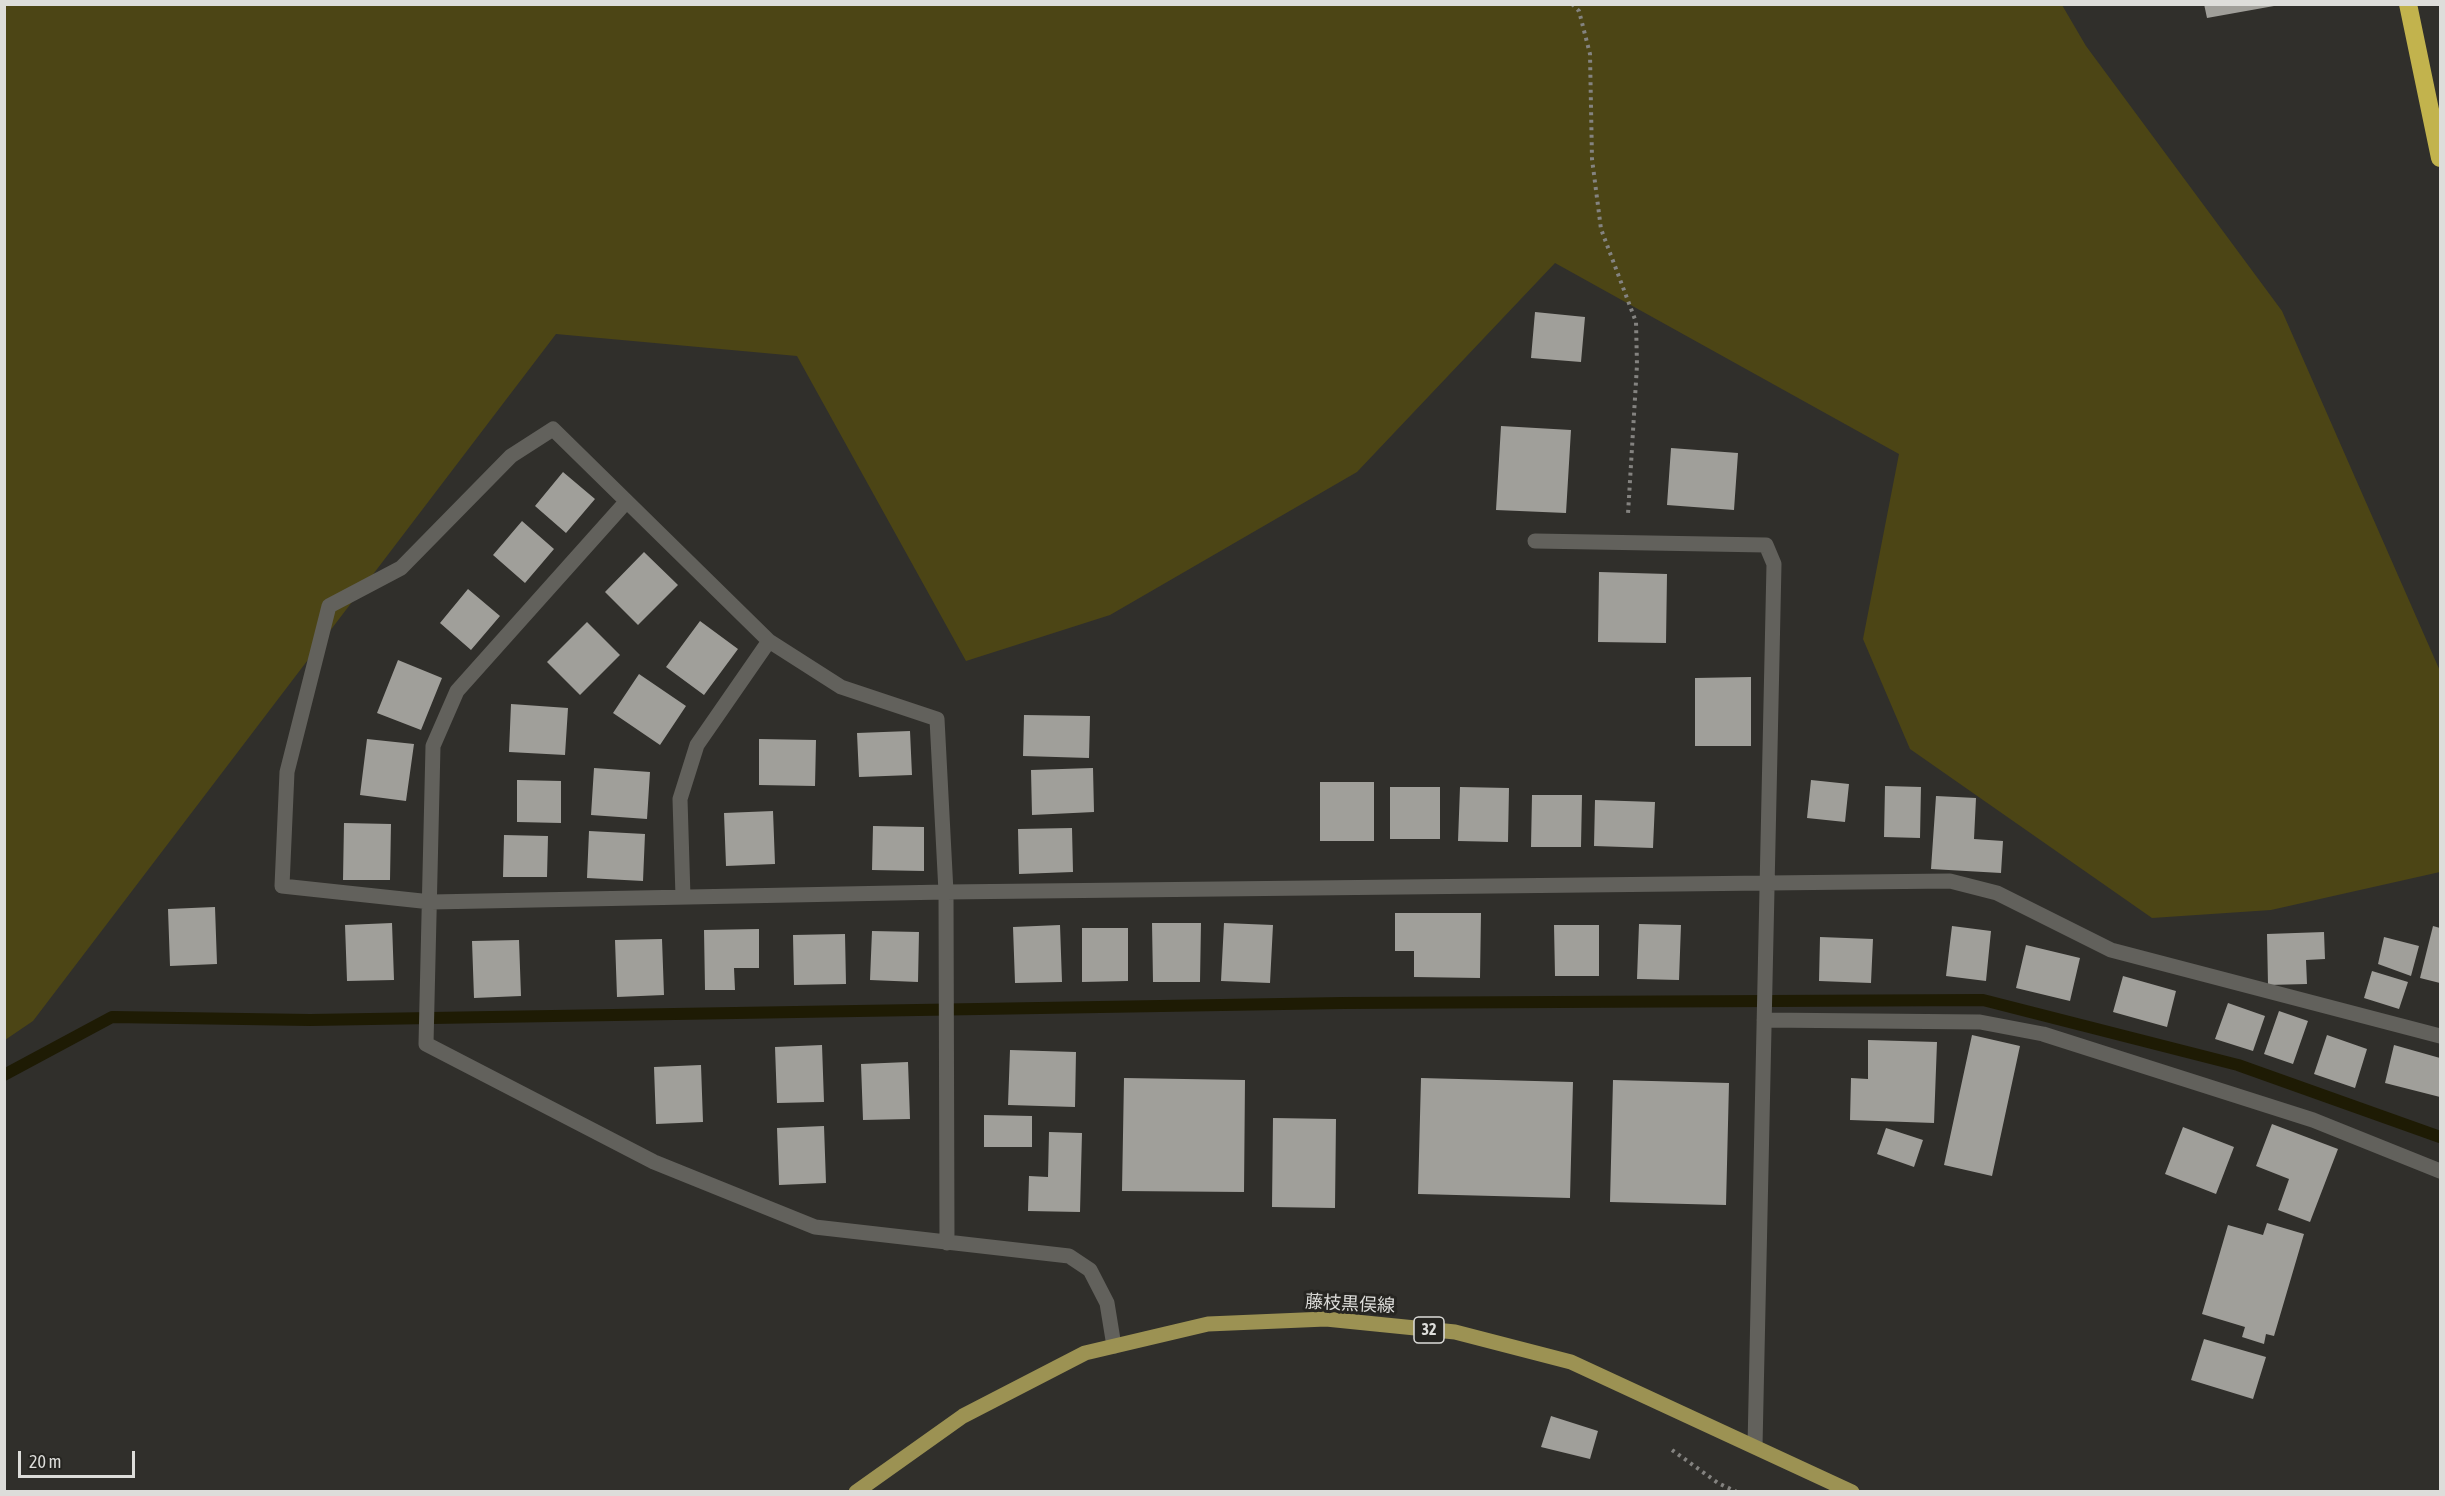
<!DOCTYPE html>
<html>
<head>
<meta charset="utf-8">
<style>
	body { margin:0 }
	#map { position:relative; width:2445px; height:1496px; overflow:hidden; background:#302f2b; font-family:"Asap Condensed",sans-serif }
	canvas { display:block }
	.frame { position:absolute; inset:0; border:6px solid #ddddda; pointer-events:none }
	.scale { position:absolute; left:18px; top:1451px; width:117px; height:27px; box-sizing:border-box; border:3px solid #ddddda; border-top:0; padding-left:8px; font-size:18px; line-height:21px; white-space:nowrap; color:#ddddda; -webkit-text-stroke:4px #262521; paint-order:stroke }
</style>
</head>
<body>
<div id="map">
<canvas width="2445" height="1496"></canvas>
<div class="frame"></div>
<div class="scale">20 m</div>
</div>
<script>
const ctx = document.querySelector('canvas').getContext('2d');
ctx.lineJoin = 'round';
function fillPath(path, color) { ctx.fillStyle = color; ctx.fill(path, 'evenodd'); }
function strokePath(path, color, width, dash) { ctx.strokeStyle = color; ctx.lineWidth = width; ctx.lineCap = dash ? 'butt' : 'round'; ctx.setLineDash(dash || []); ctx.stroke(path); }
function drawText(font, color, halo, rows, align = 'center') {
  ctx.font = font + ' "Asap Condensed","Noto Sans JP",sans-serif'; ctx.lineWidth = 6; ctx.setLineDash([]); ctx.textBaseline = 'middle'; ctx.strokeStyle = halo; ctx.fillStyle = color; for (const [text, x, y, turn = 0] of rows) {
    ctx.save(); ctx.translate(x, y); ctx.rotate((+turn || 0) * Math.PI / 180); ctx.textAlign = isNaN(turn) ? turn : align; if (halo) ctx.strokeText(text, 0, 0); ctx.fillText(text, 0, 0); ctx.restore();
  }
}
const green = new Path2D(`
	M 5,5 L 2062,5 L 2086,46 L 2282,311 L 2440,671 L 2440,872 L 2271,910 L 2152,918 L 1910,749 L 1863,639 L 1899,454 L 1555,263 L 1357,472 L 1110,615 L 966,661 L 797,356 L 556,334 L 33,1021 L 5,1040 Z`);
const stream = new Path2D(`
	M 4,1075 L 112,1017 L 310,1020 L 1343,1003 L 1983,1000 L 2238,1065 L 2440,1137`);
const building = new Path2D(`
	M 2204,4 L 2274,4 L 2274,6 L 2207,18 Z
	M 1535,312 L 1585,317 L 1581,362 L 1531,358 Z
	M 1501,426 L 1571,430 L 1566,513 L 1496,510 Z
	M 1671,448 L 1738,453 L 1734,510 L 1667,505 Z
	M 563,472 L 595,499 L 566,533 L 535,506 Z
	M 522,521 L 554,549 L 525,583 L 493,555 Z
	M 644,552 L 678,585 L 638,625 L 605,592 Z
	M 1599,572 L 1667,574 L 1666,643 L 1598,642 Z
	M 468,589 L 500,616 L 471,650 L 440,623 Z
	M 700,621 L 738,649 L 704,695 L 666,667 Z
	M 587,622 L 620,655 L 580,695 L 547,662 Z
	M 398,660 L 442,678 L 421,730 L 377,713 Z
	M 639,674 L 686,706 L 660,745 L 613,713 Z
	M 1751,677 L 1751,746 L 1695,746 L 1695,678 Z
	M 511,704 L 568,708 L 565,755 L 509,752 Z
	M 1024,715 L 1090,716 L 1089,758 L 1023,756 Z
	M 910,731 L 912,775 L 859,777 L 857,733 Z
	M 367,739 L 414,744 L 406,801 L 360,795 Z
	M 759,739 L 816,740 L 815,786 L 759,785 Z
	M 594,768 L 650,772 L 647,819 L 591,815 Z
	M 1093,768 L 1094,812 L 1032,815 L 1031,770 Z
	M 517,780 L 561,781 L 561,823 L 517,822 Z
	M 1811,780 L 1849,784 L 1845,822 L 1807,818 Z
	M 1320,782 L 1374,782 L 1374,841 L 1320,841 Z
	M 1885,786 L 1921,787 L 1920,838 L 1884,837 Z
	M 1390,787 L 1440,787 L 1440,839 L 1390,839 Z
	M 1460,787 L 1509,788 L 1508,842 L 1458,841 Z
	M 1532,795 L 1582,795 L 1581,847 L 1531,847 Z
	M 1936,796 L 1976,798 L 1974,839 L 2003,841 L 2001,873 L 1931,869 Z
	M 1595,800 L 1655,802 L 1653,848 L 1594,846 Z
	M 773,811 L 775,864 L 726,866 L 724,813 Z
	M 344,823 L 391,824 L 390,880 L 343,880 Z
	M 873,826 L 924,827 L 924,871 L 872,870 Z
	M 1072,828 L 1073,872 L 1019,874 L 1018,829 Z
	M 589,831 L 645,834 L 643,881 L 587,878 Z
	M 504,835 L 548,836 L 547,877 L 503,877 Z
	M 215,907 L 217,964 L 170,966 L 168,909 Z
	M 1395,913 L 1481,913 L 1480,978 L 1414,977 L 1414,951 L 1395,951 Z
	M 392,923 L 394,980 L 347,981 L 345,925 Z
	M 1152,923 L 1201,923 L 1200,982 L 1153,982 Z
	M 1224,923 L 1273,925 L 1270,983 L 1221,981 Z
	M 1639,924 L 1681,925 L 1679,980 L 1637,979 Z
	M 1060,925 L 1062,982 L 1015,983 L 1013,927 Z
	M 1554,925 L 1599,925 L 1599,976 L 1555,976 Z
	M 1952,926 L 1991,931 L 1986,981 L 1946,976 Z
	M 2433,926 L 2440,928 L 2440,983 L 2420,978 Z
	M 1082,928 L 1128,928 L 1128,981 L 1082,982 Z
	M 759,929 L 759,968 L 734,968 L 735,990 L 705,990 L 704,930 Z
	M 872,931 L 919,932 L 918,982 L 870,980 Z
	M 2324,932 L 2325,959 L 2306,960 L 2307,984 L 2268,985 L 2267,934 Z
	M 845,934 L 846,984 L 794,985 L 793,935 Z
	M 1820,937 L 1873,939 L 1871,983 L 1819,981 Z
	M 2384,937 L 2419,946 L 2411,976 L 2378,964 Z
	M 662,939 L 664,995 L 617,997 L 615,940 Z
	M 519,940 L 521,996 L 474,998 L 472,941 Z
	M 2026,945 L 2080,958 L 2070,1001 L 2016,988 Z
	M 2372,971 L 2408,982 L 2399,1009 L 2364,998 Z
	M 2123,976 L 2176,991 L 2167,1027 L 2113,1012 Z
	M 2228,1003 L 2265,1016 L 2253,1051 L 2215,1039 Z
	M 2279,1011 L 2308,1021 L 2293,1064 L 2264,1054 Z
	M 1972,1035 L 2020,1046 L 1992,1176 L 1944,1165 Z
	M 2327,1035 L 2367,1049 L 2355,1088 L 2314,1074 Z
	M 1868,1040 L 1937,1042 L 1934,1123 L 1850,1120 L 1851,1078 L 1868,1079 Z
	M 822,1045 L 824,1102 L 777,1103 L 775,1047 Z
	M 2394,1045 L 2440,1058 L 2440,1097 L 2385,1083 Z
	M 1010,1050 L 1076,1052 L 1075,1107 L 1008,1105 Z
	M 908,1062 L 910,1119 L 863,1120 L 861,1064 Z
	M 701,1065 L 703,1122 L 656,1124 L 654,1067 Z
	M 1124,1078 L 1245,1080 L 1244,1192 L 1122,1191 Z
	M 1421,1078 L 1573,1082 L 1570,1198 L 1418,1194 Z
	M 1613,1080 L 1729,1083 L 1726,1205 L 1610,1202 Z
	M 984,1115 L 1032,1116 L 1032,1147 L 984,1147 Z
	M 1273,1118 L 1336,1119 L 1335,1208 L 1272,1207 Z
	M 2272,1124 L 2338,1149 L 2310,1222 L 2278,1210 L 2289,1179 L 2256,1166 Z
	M 824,1126 L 826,1183 L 779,1185 L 777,1128 Z
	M 2183,1127 L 2234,1147 L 2216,1194 L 2165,1174 Z
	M 1886,1128 L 1923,1140 L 1914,1167 L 1877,1154 Z
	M 1049,1132 L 1082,1133 L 1080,1212 L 1028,1211 L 1029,1176 L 1048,1177 Z
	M 2267,1223 L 2304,1234 L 2274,1336 L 2266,1334 L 2264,1344 L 2242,1337 L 2245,1327 L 2202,1314 L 2228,1225 L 2263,1235 Z
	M 2204,1339 L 2266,1357 L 2253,1399 L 2191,1380 Z
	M 1551,1416 L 1598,1431 L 1590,1459 L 1541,1447 Z`);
const path = new Path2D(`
	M 1572,4 L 1579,11 L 1590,54 L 1592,159 L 1601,229 L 1636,322 L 1637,365 L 1628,514
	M 1672,1450 L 1718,1483 L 1737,1492`);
const minor = new Path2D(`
	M 626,502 L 457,691 L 433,746 L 426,1044 L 654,1162 L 815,1227 L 1069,1256 L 1090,1270 L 1107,1303 L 1114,1346
	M 1535,541 L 1766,545 L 1774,564 L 1755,1446
	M 683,897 L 680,799 L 697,745 L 769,641
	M 1764,1020 L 1980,1022 L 2043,1034 L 2313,1120 L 2440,1171
	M 947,1243 L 946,892 L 937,719 L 841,687 L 769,641 L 553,429 L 511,456 L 401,568 L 329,606 L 287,772 L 282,886 L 431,902 L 946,892 L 1950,881 L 1997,893 L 2111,950 L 2440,1036`);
const major = new Path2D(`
	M 856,1492 L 963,1416 L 1085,1353 L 1208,1324 L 1326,1319 L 1455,1332 L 1571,1362 L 1852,1492`);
const highway = new Path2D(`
	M 2408,4 L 2440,158`);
const shields = [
	[1429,1330,30]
];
const shieldNames = [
	["32",1429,1330]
];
const streetNames = [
	["藤枝黒俣線",1350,1304,3]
];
fillPath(green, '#4c4515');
strokePath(stream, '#1e1b04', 12);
fillPath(building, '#a09f9a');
strokePath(path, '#848380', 4, [3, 4.5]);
strokePath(minor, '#62615c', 15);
strokePath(major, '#9c9253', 15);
strokePath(highway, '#c2b34d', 18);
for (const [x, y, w] of shields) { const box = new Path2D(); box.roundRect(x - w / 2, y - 13, w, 26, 4.5); ctx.fillStyle = '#262521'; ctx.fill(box); strokePath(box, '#ddddda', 1.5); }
drawText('bold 16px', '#ddddda', null, shieldNames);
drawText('18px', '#ddddda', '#262521', streetNames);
</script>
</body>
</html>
